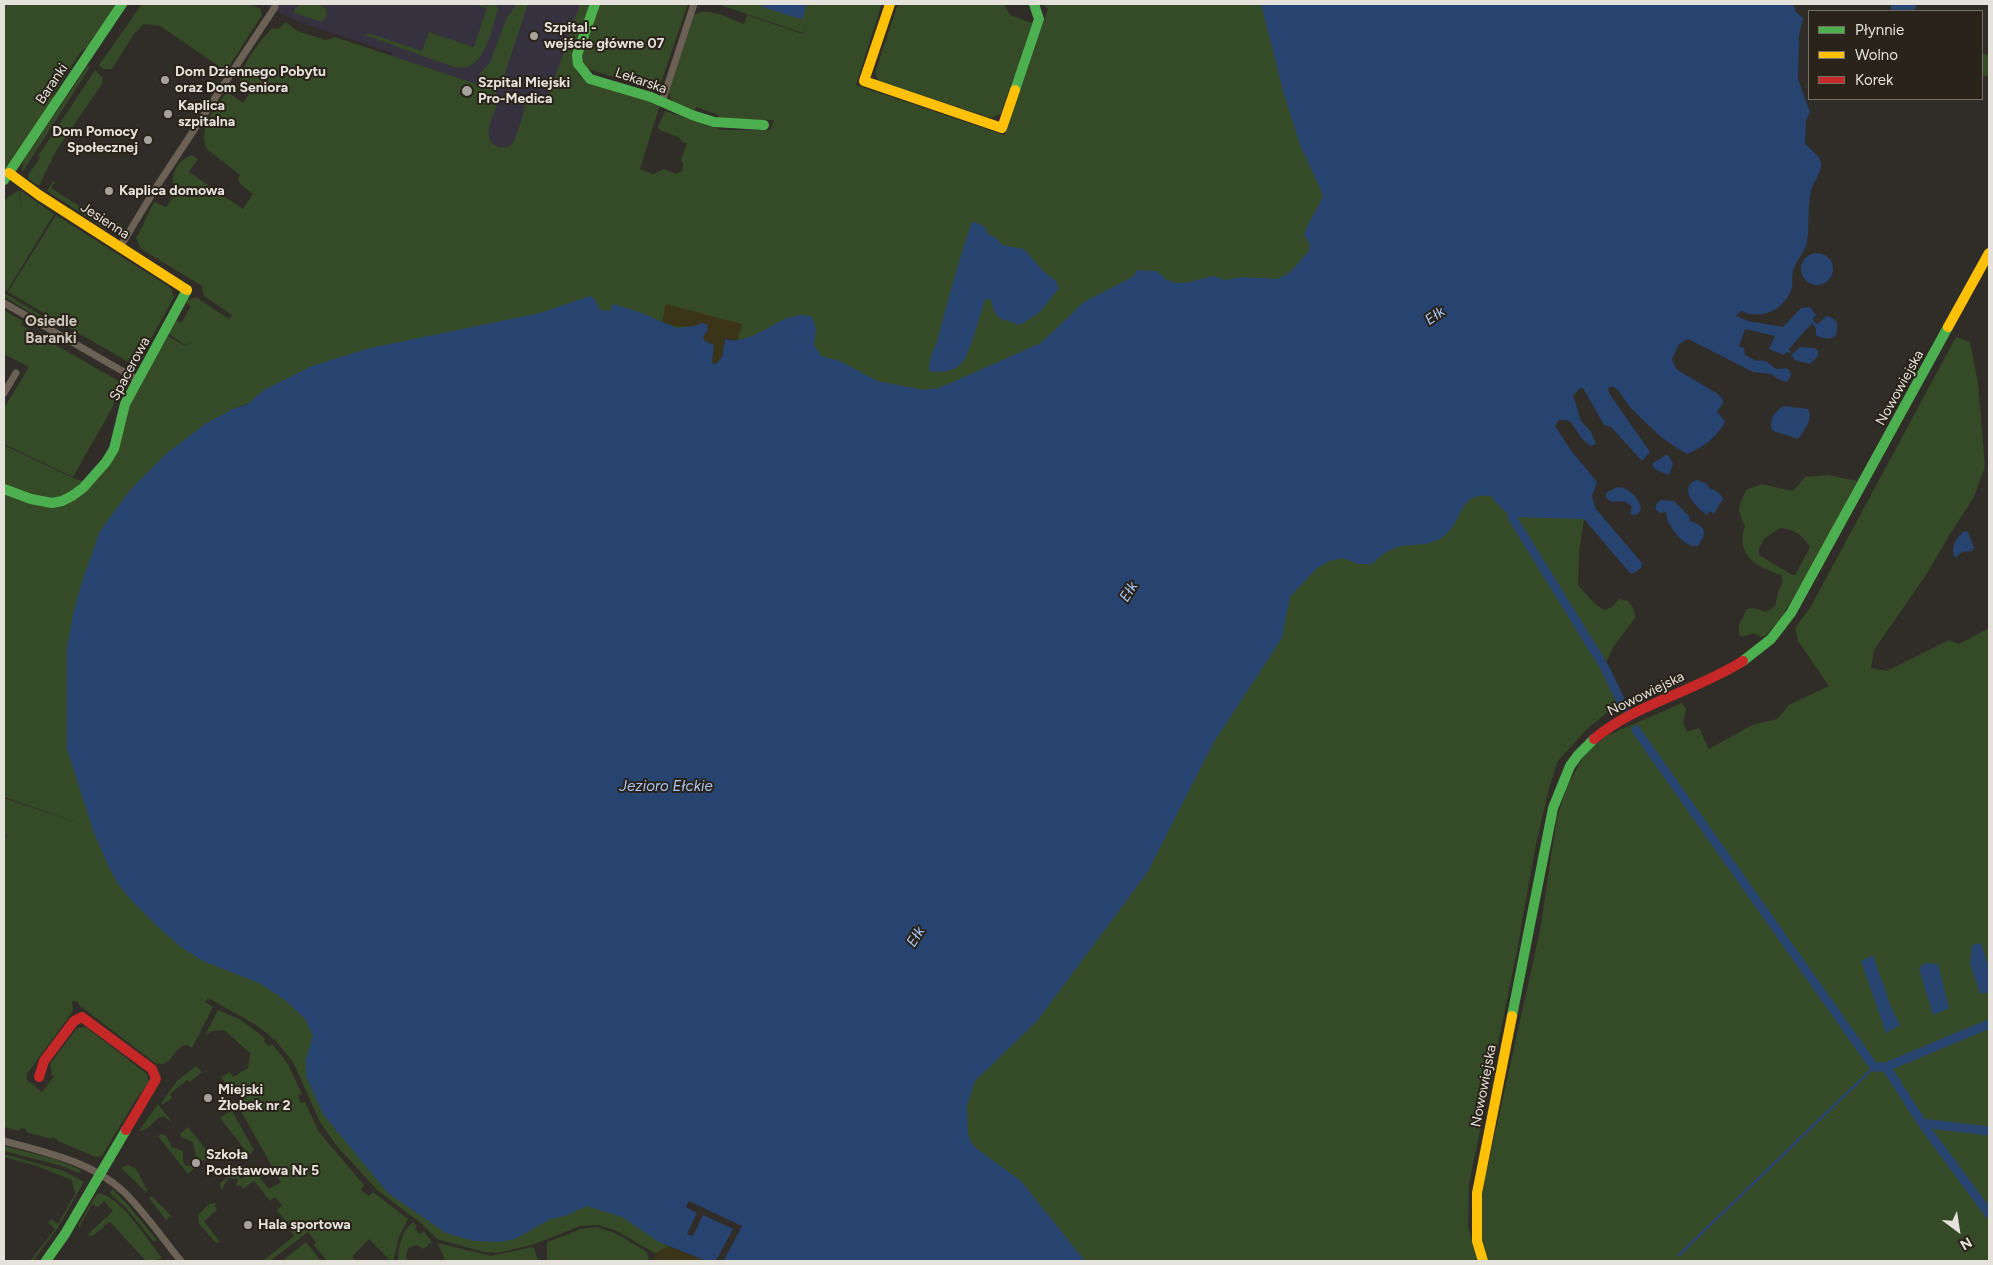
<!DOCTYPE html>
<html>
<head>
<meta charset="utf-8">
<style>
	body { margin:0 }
	#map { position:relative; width:1993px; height:1265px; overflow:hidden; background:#302c28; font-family:Figtree,sans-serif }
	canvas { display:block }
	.frame { position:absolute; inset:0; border:5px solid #e5e1db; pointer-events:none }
	.legend { position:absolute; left:1808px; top:10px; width:175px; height:90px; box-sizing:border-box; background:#29231a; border:1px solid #746f67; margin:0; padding:6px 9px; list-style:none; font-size:15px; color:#e5e1db }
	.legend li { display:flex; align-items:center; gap:10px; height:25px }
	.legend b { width:25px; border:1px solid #746f67 }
	.north { position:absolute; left:1933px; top:1205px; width:50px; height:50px; -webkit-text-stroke:4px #29231a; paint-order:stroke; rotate:149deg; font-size:14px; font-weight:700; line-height:20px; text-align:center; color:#e5e1db }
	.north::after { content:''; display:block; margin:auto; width:18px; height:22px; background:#e5e1db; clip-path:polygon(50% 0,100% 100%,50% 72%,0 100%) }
</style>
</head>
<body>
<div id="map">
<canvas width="1993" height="1265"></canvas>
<div class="frame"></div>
<ul class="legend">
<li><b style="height:6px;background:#4caf50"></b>Płynnie</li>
<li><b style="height:6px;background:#ffc107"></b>Wolno</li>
<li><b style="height:6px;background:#c62828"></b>Korek</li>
</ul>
<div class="north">N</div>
</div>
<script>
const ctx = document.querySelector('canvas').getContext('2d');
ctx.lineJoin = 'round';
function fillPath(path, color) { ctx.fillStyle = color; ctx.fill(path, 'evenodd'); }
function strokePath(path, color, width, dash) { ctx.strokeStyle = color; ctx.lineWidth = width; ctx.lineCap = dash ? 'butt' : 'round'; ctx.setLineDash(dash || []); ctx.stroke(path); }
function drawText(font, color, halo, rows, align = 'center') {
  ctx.font = font + ' Figtree,sans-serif'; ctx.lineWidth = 4; ctx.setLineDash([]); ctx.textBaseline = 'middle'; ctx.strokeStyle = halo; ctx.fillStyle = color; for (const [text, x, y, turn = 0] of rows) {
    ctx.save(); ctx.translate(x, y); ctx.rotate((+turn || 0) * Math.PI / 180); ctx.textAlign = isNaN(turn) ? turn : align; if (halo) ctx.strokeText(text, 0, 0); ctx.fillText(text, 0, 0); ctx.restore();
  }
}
const medical = new Path2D(`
	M 267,4 L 583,4 L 525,179 L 367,128 L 392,53 L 297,21 L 266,6 Z`);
const green = new Path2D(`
	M 4,4 L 116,4 L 88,46 L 80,53 L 55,92 L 49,106 L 4,172 Z
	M 142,4 L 247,4 L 260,8 L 262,15 L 223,76 L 216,74 L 220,67 L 160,26 L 144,24 L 134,34 L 112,69 L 103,69 L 99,65 Z
	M 301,4 L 319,4 L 326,9 L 327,16 L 322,21 L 319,21 L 294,13 L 295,8 Z
	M 473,4 L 488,6 L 490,4 L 495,4 L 498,9 C 492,27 486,68 460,68 C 455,68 450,65 445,64 L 365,35 L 368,33 L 422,51 L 429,32 L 474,47 L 487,8 Z
	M 517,4 L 528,4 L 503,79 L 498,81 L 479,74 L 490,63 L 506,19 Z
	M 580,4 L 591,4 L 575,68 L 580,76 L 589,81 L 660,105 L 640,169 L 653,174 L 664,169 L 676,174 L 682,171 L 683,164 L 681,159 L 687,143 L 682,142 L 680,138 L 660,130 L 658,127 L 665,111 L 722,130 L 770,130 L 774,120 L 718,119 L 719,115 L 696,107 L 694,112 C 683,108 669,104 669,91 L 694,15 C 707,5 730,19 744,24 L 747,15 L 803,34 L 813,4 L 883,4 L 881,6 L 856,85 L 1004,135 L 1048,9 L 1042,4 L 1321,4 L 1417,227 L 994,419 L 737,340 L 742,324 L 660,330 L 248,404 L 238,407 L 571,1175 L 672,1248 L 659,1251 L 656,1254 L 617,1231 L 598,1225 L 580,1226 L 535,1244 L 498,1253 L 484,1252 L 437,1239 L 422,1224 L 378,1191 L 336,1145 L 320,1122 L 293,1062 L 275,1040 L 256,1025 L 208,998 L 205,1002 L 213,1007 L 193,1046 L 192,1048 L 187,1045 C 171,1047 174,1069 155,1063 L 79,1005 L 78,1002 L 72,1001 L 73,1011 L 27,1074 L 27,1080 L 42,1092 L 54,1076 L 52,1075 L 50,1064 L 77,1028 L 86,1027 L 147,1074 L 149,1082 L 135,1101 L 102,1156 L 96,1157 L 58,1141 L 58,1140 L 52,1137 L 51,1139 L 26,1132 L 26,1129 L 21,1128 L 19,1131 L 4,1127 L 4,835 L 10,837 L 4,834 L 4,798 L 88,826 L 4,797 L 4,493 L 30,503 L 78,497 L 124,430 L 128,409 L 168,336 L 185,346 L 197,339 L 185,345 L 169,334 L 176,320 L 181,323 L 180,325 L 191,306 L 186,303 L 187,300 L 196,297 L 229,319 L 232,315 L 204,296 L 202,286 L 141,249 L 136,238 C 144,227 146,213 155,202 L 166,207 L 176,193 C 168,178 176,162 191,155 L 198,159 L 189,172 L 243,209 L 253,194 L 240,184 L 238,178 L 240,175 L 208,150 C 195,130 216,107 227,92 L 243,103 L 250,93 L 239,85 C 245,58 255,48 272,28 L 278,29 L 286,22 L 297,31 L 326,40 L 335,37 L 489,88 L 496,92 L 499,99 C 495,112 480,138 496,146 C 501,149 506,148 511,145 C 518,138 522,114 526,104 L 542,104 L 547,101 Z
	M 599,4 L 688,4 L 660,85 L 651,89 L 585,68 L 580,59 Z
	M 717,4 L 813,4 L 803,33 Z
	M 898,4 L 1004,4 L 1010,15 L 1032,23 L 1001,114 L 991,118 L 878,81 L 875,73 Z
	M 1982,53 L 1989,56 L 1989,75 L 1982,77 Z
	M 87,67 L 90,67 L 22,173 L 23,161 Z
	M 95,70 L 103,78 L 102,84 L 56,151 L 39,186 L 28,179 L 28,175 L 40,158 L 38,156 Z
	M 53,181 L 55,182 L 51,188 L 113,228 L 117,222 L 124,227 L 123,229 L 107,230 L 47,191 Z
	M 20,190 L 21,211 L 21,191 L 54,214 L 7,291 L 4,290 L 4,202 L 9,196 Z
	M 56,215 L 171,288 L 174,297 L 139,361 L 130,363 L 8,292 Z
	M 4,293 L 46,318 L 44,321 L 8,299 L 4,297 Z
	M 4,310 L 23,321 L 21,325 L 122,383 L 111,410 L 73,477 L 4,444 L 4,408 L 29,367 L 4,354 Z
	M 1956,337 L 1970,342 L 1978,383 L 1985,467 L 1974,497 L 1950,534 L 1926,575 L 1874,650 L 1871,668 L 1887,671 L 1949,640 L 1959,644 L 1989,628 L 1989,1261 L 1488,1261 C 1478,1232 1480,1208 1485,1179 L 1540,930 L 1557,817 L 1567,786 L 1585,754 L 1606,736 L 1682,703 L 1686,709 L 1683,722 L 1687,732 L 1699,728 L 1709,749 L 1752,725 L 1777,719 L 1789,705 L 1829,686 L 1798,641 L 1795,628 L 1810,608 Z
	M 1579,389 L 1573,396 L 1581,421 L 1591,432 L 1596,444 L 1591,446 C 1588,444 1584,441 1581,437 C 1574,428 1573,418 1559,420 L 1555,426 L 1584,519 L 1579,552 L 1578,585 L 1595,604 L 1604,610 L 1612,607 L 1619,599 L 1628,601 L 1634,609 L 1635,618 L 1614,646 L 1603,669 L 1619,703 L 1588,728 L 1557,762 L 1549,789 L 1536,844 L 1516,956 L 1469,1184 L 1468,1227 L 1478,1261 L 1059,1261 L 980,1180 L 948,1095 L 1213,632 Z
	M 4,445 L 73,478 L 86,482 L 69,496 L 46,501 L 4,485 Z
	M 1828,475 L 1857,481 L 1823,547 L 1780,620 L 1765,636 L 1760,637 L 1754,633 L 1742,637 L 1739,634 L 1739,625 L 1747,609 L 1754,608 L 1766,612 L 1775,606 L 1779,589 L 1783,581 L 1781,575 C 1757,567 1735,556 1745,526 C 1737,511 1738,506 1746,490 L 1761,484 L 1793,491 L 1805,477 ZM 1782,528 C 1797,531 1802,535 1810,547 L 1795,575 L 1792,575 L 1759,555 L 1759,548 L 1765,538 C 1771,535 1776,529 1782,528 Z
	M 218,1010 L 241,1020 L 265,1038 L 264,1041 L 269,1046 L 272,1044 L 288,1064 L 302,1094 L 298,1095 L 301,1103 L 305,1102 L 319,1132 L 364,1185 L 361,1190 L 369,1196 L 373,1192 L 408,1219 L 399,1237 L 393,1261 L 391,1261 L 369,1239 L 352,1257 L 356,1261 L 327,1261 L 314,1245 L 316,1242 L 308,1232 L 270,1261 L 263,1261 L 294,1236 L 290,1231 L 292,1229 L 277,1210 L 282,1205 L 275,1197 L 270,1201 L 254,1181 L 243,1189 L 240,1185 L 237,1187 L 236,1185 L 238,1179 L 229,1178 L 221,1190 L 220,1183 L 231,1175 L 236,1174 L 241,1179 L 260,1167 L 263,1167 L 267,1172 L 260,1178 L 269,1189 L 281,1182 L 239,1108 L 245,1104 L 235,1087 L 229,1090 L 221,1077 L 230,1072 L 233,1077 L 248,1068 L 250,1053 L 224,1030 L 212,1031 L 205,1035 Z
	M 196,1066 L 202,1072 L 190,1082 L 187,1080 L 170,1094 L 172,1098 L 162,1105 L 161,1103 L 177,1081 Z
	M 158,1104 L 172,1122 C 169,1121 167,1118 165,1117 C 157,1114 151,1130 139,1131 Z
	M 230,1111 L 232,1111 L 254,1150 L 249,1155 L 220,1118 Z
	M 188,1127 L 212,1157 C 206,1161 202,1162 196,1157 L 193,1142 L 181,1137 L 181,1133 Z
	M 162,1134 L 166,1136 L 172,1147 L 183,1151 L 183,1161 L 186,1166 L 198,1165 L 188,1174 L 158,1136 Z
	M 4,1146 L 54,1159 L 81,1170 L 78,1173 L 65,1167 L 4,1151 Z
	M 4,1154 L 64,1171 L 84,1182 L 57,1229 L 33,1261 L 30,1261 L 55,1229 L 48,1223 L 51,1219 L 58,1224 L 75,1194 L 72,1180 L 34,1165 L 4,1157 Z
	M 128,1165 L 136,1169 L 147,1190 L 146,1192 L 121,1168 Z
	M 112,1189 L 129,1206 L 157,1240 L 154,1242 L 126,1208 L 110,1193 Z
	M 99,1193 C 122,1198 147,1239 162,1258 L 156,1260 L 157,1261 L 146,1261 L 110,1222 L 103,1226 L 104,1227 L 91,1237 L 88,1234 L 113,1211 L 104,1201 L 98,1207 L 92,1204 L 79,1228 L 78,1226 L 96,1195 Z
	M 152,1196 L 171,1216 L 166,1220 L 149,1198 Z
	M 216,1203 L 215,1206 L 217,1210 L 204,1221 L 220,1242 L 216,1243 L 199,1224 L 198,1215 L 209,1204 Z
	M 413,1222 L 417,1226 L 415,1229 L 420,1234 L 424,1231 L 432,1242 L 424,1249 L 416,1245 L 408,1248 L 406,1256 L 408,1261 L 398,1261 C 398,1248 402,1230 413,1222 Z
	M 596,1227 L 615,1233 L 647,1252 L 649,1261 L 547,1261 L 547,1242 L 581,1229 Z
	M 306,1242 L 321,1261 L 282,1261 Z
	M 438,1243 L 491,1256 L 532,1247 L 534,1248 L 538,1261 L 445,1261 Z`);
const sand = new Path2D(`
	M 666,304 L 742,324 L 737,340 L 725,339 L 722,357 L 716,364 L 712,363 L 714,350 L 711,343 L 705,341 L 703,337 L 708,330 L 702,323 C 688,329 676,327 662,322 Z
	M 668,1246 L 706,1261 L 654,1261 L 656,1254 Z`);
const water = new Path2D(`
	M 763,4 L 806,4 L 806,5 L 803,17 L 801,19 L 762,7 Z
	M 1261,4 L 1793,4 L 1796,12 L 1803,18 L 1799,35 L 1798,79 L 1810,112 L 1806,121 L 1805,143 C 1810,150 1819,154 1821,163 C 1822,173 1813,182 1811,191 C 1807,207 1810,225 1807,241 C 1806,251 1797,259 1794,268 C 1791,275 1793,281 1792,287 C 1786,309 1762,321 1741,311 L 1736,316 L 1748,321 L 1783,327 L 1801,308 L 1810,307 L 1816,315 L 1813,319 L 1815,323 L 1818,324 L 1826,316 C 1837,318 1840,326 1835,336 C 1830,340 1822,339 1816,335 L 1816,328 L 1812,323 L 1789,349 L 1791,352 L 1790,353 L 1787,352 L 1784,355 L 1769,349 L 1775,336 L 1745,329 L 1739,346 L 1744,348 L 1745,355 L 1757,361 C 1766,359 1769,364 1776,369 C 1783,369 1789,365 1791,375 L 1787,382 L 1780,380 L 1771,374 L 1753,372 L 1688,339 L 1679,344 L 1672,359 L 1676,369 L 1718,394 L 1723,400 L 1723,403 L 1717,412 L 1725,421 C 1719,436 1702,448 1687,454 C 1663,441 1649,426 1630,407 C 1625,401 1621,392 1615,388 C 1612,386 1612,387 1608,388 L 1609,393 L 1650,452 L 1642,461 L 1611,427 L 1604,425 L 1583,388 L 1579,389 L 1573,395 L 1581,421 L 1591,432 L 1596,444 L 1591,446 C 1588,444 1584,441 1581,437 C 1574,428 1573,418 1559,420 L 1555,426 L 1570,449 L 1597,482 L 1592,496 L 1596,509 L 1642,563 L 1641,568 L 1634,573 L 1630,573 L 1584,519 L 1512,517 L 1500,507 L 1491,496 C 1458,491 1464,520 1445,535 C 1432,546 1417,544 1401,546 C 1389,549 1380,556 1372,564 L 1358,564 L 1343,558 L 1329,561 L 1316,569 L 1290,597 L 1282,638 L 1214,742 L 1147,873 L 1037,1021 L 975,1081 L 967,1105 L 968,1134 L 971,1142 L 976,1148 L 1021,1181 L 1085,1261 L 726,1261 L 718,1257 L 714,1261 L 706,1261 L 659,1242 L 622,1217 L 587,1206 L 565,1216 L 551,1219 L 515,1239 L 500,1242 L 474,1241 L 446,1233 L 388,1193 L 323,1114 L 306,1076 L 306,1059 L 313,1036 L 305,1019 L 285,1000 L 259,983 L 203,961 L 181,947 L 156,925 L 132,901 L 119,885 L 108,866 L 93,830 L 67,749 L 67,649 L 73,614 L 83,579 L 100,531 L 131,489 L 166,454 L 205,424 L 233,409 L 248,404 L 264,390 L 312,366 L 370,348 L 540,313 L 590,296 L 594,298 L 600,310 L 610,311 L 613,304 L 639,312 L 677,328 L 695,326 L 702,323 L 707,324 L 708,330 L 703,337 L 705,341 L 714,345 L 712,363 L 716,364 L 722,357 L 725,339 C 729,340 733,341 737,340 C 763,338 786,308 812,317 L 816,329 L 814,344 L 821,356 L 840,361 L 877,381 L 924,390 L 939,388 L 1041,343 L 1084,302 L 1134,276 L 1137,270 L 1157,271 L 1165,279 L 1176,283 L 1190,282 L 1212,276 L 1226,280 L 1241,277 L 1277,279 L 1289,273 L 1309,251 L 1310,246 L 1304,234 C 1309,220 1318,209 1323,195 L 1300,145 L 1282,87 Z
	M 1891,4 L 1917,4 L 1914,11 L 1891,11 Z
	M 972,221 L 984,226 L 989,235 L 995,237 L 1002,245 L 1024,249 L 1043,271 L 1056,281 L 1059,288 L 1040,312 L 1020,325 L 999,318 L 994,311 L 991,300 L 988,299 L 985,300 C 980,314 970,354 962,363 C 953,372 941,373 929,371 C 928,360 935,349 938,338 C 948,299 959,260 972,221 Z
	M1801 269a16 16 0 1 1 32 0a16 16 0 1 1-32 0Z
	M 1800,347 L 1815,348 L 1818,351 L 1818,356 L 1810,364 L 1795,360 L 1791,355 Z
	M 1784,406 L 1808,409 C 1814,418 1804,432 1798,439 L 1773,431 L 1771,427 C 1770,417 1776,411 1784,406 Z
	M 1666,455 L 1669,456 L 1673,464 L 1669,475 L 1656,470 L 1653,466 L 1653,463 Z
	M 1696,480 L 1706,483 L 1710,489 C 1717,490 1720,493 1723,499 L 1714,514 L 1710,511 L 1707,515 C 1697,508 1677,489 1696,480 Z
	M 1617,487 C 1628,487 1640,498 1641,509 L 1637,515 L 1630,514 L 1632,507 C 1627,500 1619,501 1612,502 L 1606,498 L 1606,493 Z
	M 1661,500 L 1674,501 L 1689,516 L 1690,521 C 1706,526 1708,533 1698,546 C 1684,549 1666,524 1666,512 L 1660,513 L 1655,509 L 1657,503 Z
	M 1964,531 L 1968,532 L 1974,548 L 1972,551 L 1962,552 L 1955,558 C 1950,546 1956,539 1964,531 Z
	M 1981,943 L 1989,968 L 1989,992 L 1980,994 L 1970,963 L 1972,945 Z
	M 1873,955 L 1891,1007 L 1900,1025 L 1886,1033 L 1861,961 Z
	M 1926,963 L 1938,964 L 1949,1008 L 1933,1015 L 1919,968 Z`);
const pier = new Path2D(`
	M 689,1201 L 742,1226 L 724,1260 L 718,1257 L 733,1229 L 703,1215 L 693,1236 L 687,1234 L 697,1213 L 686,1207 Z`);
const stream = new Path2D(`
	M 1679,1255 L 1874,1067`);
const canal = new Path2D(`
	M 1512,517 L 1605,668 L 1624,708
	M 1636,730 L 1874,1067 L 1886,1067
	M 1989,1024 L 1886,1067 L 1922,1123 L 1989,1214
	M 1922,1123 L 1989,1131`);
const street = new Path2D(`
	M 662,102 L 694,4
	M 120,247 L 157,186 L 275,7
	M 4,303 L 138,380
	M 4,393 L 16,373
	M 4,1141 C 46,1152 93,1162 125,1193 C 146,1214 163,1239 181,1261`);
const fast = new Path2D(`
	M 595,4 L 577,55 L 578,64 L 590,79 L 651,97 L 692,115 L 714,122 L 764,125
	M 1015,90 L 1039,19 L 1034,4
	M 4,180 L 122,4
	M 4,489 L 31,499 L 52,503 L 62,501 L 72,496 L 83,488 L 106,462 L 114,449 L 125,404 L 187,290
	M 1743,661 L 1771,639 L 1791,613 L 1948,327
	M 1512,1016 L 1553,808 L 1570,766 L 1578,755 L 1594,739
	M 46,1261 L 65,1234 L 126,1130`);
const slow = new Path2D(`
	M 890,4 L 864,81 L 1002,128 L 1015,90
	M 9,173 L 39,195 L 187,290
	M 1948,327 L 1989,253
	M 1483,1261 L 1477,1241 L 1477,1193 L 1512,1016`);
const jam = new Path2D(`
	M 1594,739 C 1635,704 1696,691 1743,661
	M 39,1077 L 44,1061 L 74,1021 L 82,1017 L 152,1069 L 156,1079 L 126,1130`);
const markers = [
	[534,36,5,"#a6a29c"],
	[165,80,5,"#a6a29c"],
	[467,91,6,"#a6a29c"],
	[168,114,5,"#a6a29c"],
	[148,140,5,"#a6a29c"],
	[109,191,5,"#a6a29c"],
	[208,1098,5,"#a6a29c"],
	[196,1163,5,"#a6a29c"],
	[248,1225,5,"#a6a29c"]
];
const poiNames = [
	["Szpital -",544,28],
	["wejście główne 07",544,44],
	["Dom Dziennego Pobytu",175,72],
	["oraz Dom Seniora",175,88],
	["Szpital Miejski",478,83],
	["Pro-Medica",478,99],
	["Kaplica",178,106],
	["szpitalna",178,122],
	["Dom Pomocy",138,132,"right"],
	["Społecznej",138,148,"right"],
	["Kaplica domowa",119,191],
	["Miejski",218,1090],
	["Żłobek nr 2",218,1106],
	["Szkoła",206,1155],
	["Podstawowa Nr 5",206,1171],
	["Hala sportowa",258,1225]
];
const streetNames = [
	["Lekarska",641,81,19],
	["Baranki",52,84,-56],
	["Jesienna",105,221,33],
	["Spacerowa",130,369,-62],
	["Nowowiejska",1900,388,-61],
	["Nowowiejska",1646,694,-26],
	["Nowowiejska",1484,1086,-79]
];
const waterNames = [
	["Ełk",1435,316,-35],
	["Ełk",1129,592,-58],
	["Jezioro Ełckie",666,787],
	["Ełk",916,937,-58]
];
const neighbourhoodNames = [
	["Osiedle",51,322],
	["Baranki",51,339]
];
fillPath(medical, '#36313f');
fillPath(green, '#354a26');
fillPath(sand, '#3b3418');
fillPath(water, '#274370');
fillPath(pier, '#302c28');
strokePath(stream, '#274370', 2.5);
strokePath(canal, '#274370', 9);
strokePath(street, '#6c6155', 7);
strokePath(fast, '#4caf50', 10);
strokePath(slow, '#ffc107', 10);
strokePath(jam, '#c62828', 10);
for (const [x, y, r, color] of markers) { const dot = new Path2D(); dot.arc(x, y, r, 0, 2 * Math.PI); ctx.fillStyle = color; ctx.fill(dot); strokePath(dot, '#29231a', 2); }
drawText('bold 14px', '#e5e1db', '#29231a', poiNames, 'left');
drawText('14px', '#e5e1db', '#29231a', streetNames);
drawText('italic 15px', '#aac7f7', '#29231a', waterNames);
drawText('bold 15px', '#cdc5ba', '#29231a', neighbourhoodNames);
</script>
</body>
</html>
